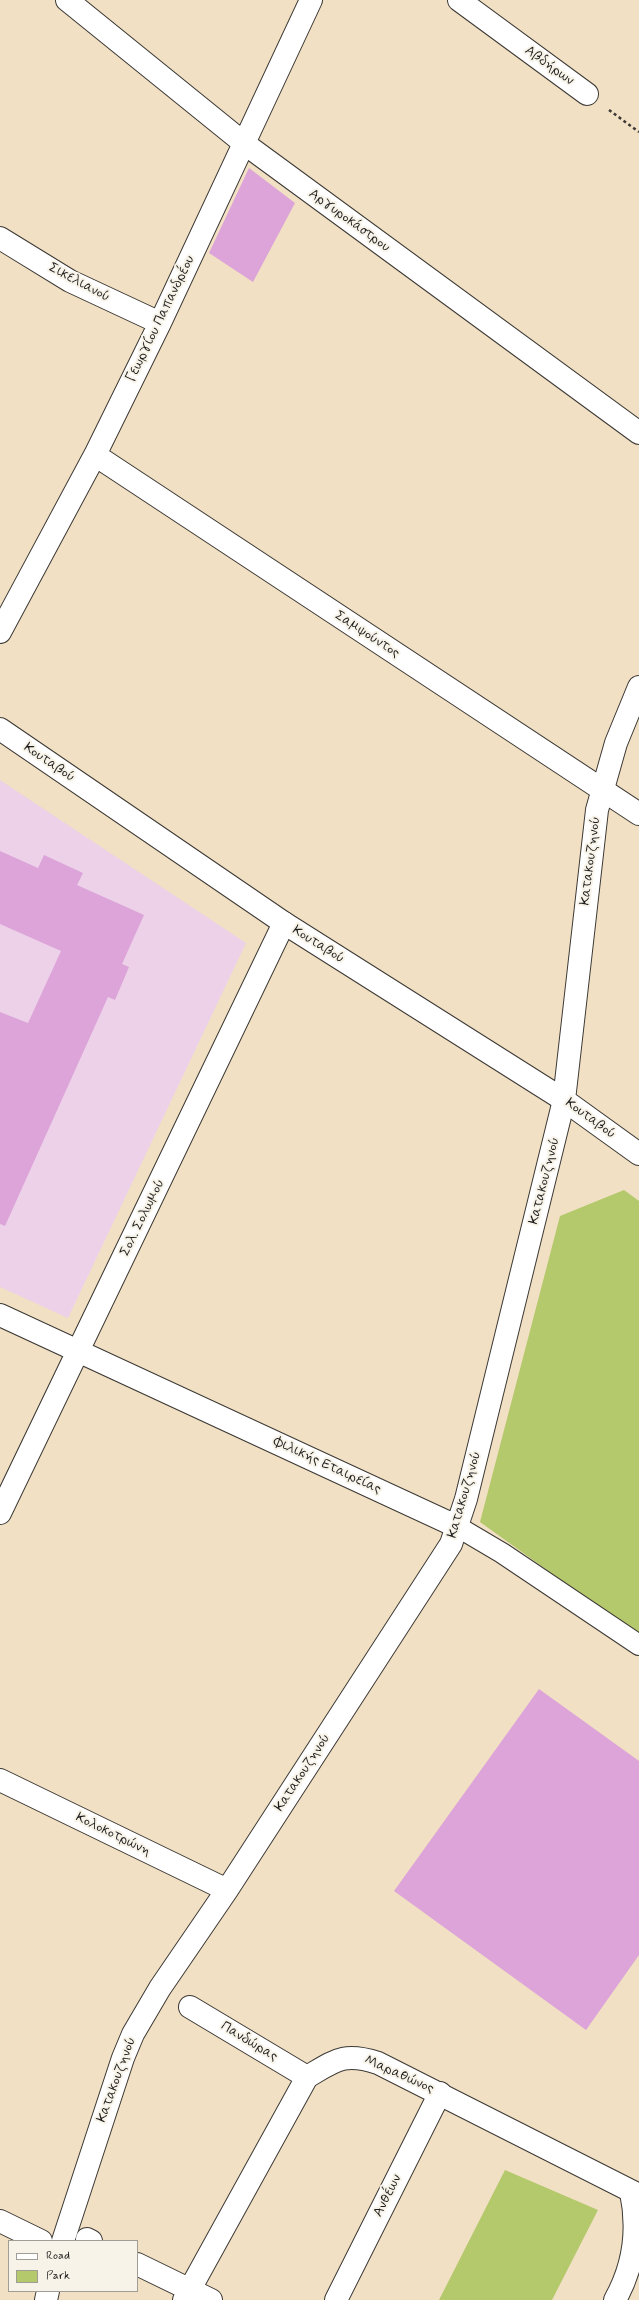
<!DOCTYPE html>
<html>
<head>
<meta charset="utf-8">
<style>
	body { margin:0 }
	#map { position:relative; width:639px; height:2300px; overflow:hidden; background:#f1e0c3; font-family:Mynerve,sans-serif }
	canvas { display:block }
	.legend { position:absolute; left:8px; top:2240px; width:130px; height:52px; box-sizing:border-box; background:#f7f3e8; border:1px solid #9f9d96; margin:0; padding:5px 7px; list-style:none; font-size:12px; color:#1c1c1c }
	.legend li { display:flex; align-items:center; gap:8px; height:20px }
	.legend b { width:20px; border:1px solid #9f9d96 }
</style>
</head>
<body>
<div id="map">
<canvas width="639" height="2300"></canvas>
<ul class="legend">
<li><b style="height:5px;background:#fff"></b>Road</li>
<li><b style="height:11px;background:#b4c86c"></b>Park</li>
</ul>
</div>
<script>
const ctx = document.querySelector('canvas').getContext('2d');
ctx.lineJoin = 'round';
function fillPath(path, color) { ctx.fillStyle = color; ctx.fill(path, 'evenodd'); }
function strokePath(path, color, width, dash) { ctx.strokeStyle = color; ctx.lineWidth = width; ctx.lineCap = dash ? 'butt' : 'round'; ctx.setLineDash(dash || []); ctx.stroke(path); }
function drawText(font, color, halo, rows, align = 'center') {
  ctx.font = font + ' Mynerve,sans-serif'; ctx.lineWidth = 4; ctx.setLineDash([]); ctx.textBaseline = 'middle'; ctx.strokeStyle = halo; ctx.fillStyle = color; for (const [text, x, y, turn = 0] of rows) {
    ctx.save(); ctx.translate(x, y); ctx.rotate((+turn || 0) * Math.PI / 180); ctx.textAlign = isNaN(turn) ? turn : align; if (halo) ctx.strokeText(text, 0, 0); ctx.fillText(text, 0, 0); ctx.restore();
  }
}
const built = new Path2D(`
	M 0,780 L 246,943 L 68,1318 L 0,1287 Z`);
const green = new Path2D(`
	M 624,1190 L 639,1201 L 639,1636 L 480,1522 L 560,1216 Z
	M 505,2170 L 598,2210 L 552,2300 L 439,2300 Z`);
const building = new Path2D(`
	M 249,168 L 295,203 L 253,282 L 209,253 Z
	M 0,851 L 38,868 L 44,855 L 83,873 L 77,885 L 144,915 L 122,964 L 129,967 L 115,1000 L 108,997 L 5,1226 L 0,1224 L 0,1012 L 28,1023 L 61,951 L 0,924 Z
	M 539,1689 L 639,1761 L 639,1955 L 586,2030 L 394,1891 Z`);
const path = new Path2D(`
	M 609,110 L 639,132`);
const service = new Path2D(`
	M 458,1527 L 502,1553 L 639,1645`);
const pedestrian = new Path2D(`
	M 190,2007 L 307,2077
	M 87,2239 L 91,2241
	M 137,2264 L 211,2300
	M 336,2300 L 440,2093`);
const minor = new Path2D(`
	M 67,0 L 245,144 L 639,433
	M 459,0 L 587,94
	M 0,238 L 70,281 L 160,323
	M 95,455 L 639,814
	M 0,632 L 95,455 L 160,323 L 311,0
	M 0,1315 L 458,1527
	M 0,1513 L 284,923
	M 0,1780 L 227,1890
	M 0,2221 L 41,2241
	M 63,2241 L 123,2058 L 133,2034 L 160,1988 L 227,1890 L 451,1544 L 466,1499 L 564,1100
	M 46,2300 L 48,2291
	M 184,2300 L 307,2077 C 336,2060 344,2052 378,2063 L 639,2195
	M 615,2300 C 634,2266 639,2230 631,2192`);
const tertiary = new Path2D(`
	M 0,729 L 284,923 L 564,1100 L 639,1154
	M 564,1100 L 597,810 L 616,743 L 639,687`);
const streetNames = [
	["Αβδήρων",549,66,36],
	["Αργυροκάστρου",349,221,36],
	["Σικελιανού",79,283,28],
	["Γεωργίου Παπανδρέου",161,319,-64],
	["Σαμψούντος",367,635,33],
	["Κουταβού",49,763,34],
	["Κατακουζηνού",591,861,-83],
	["Κουταβού",318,945,32],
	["Κουταβού",590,1119,36],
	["Κατακουζηνού",545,1181,-76],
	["Σολ. Σολωμού",143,1218,-64],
	["Φιλικής Εταιρείας",327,1466,25],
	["Κατακουζηνού",465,1495,-74],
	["Κατακουζηνού",303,1773,-57],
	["Κολοκοτρώνη",113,1835,26],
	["Πανδώρας",249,2042,31],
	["Μαραθώνος",399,2075,24],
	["Κατακουζηνού",117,2080,-70],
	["Ανθέων",388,2196,-63]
];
fillPath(built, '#edd1e9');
fillPath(green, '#b4c86c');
fillPath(building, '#dca4d9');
strokePath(service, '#3c3935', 22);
strokePath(pedestrian, '#3c3935', 24);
strokePath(minor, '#3c3935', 24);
strokePath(tertiary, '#3c3935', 24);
strokePath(path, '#3c3935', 2.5, [3, 3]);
strokePath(service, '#fff', 20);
strokePath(pedestrian, '#fff', 22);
strokePath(minor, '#fff', 22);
strokePath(tertiary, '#fff', 22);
drawText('14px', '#1c1c1c', '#f7f3e8', streetNames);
</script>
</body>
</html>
